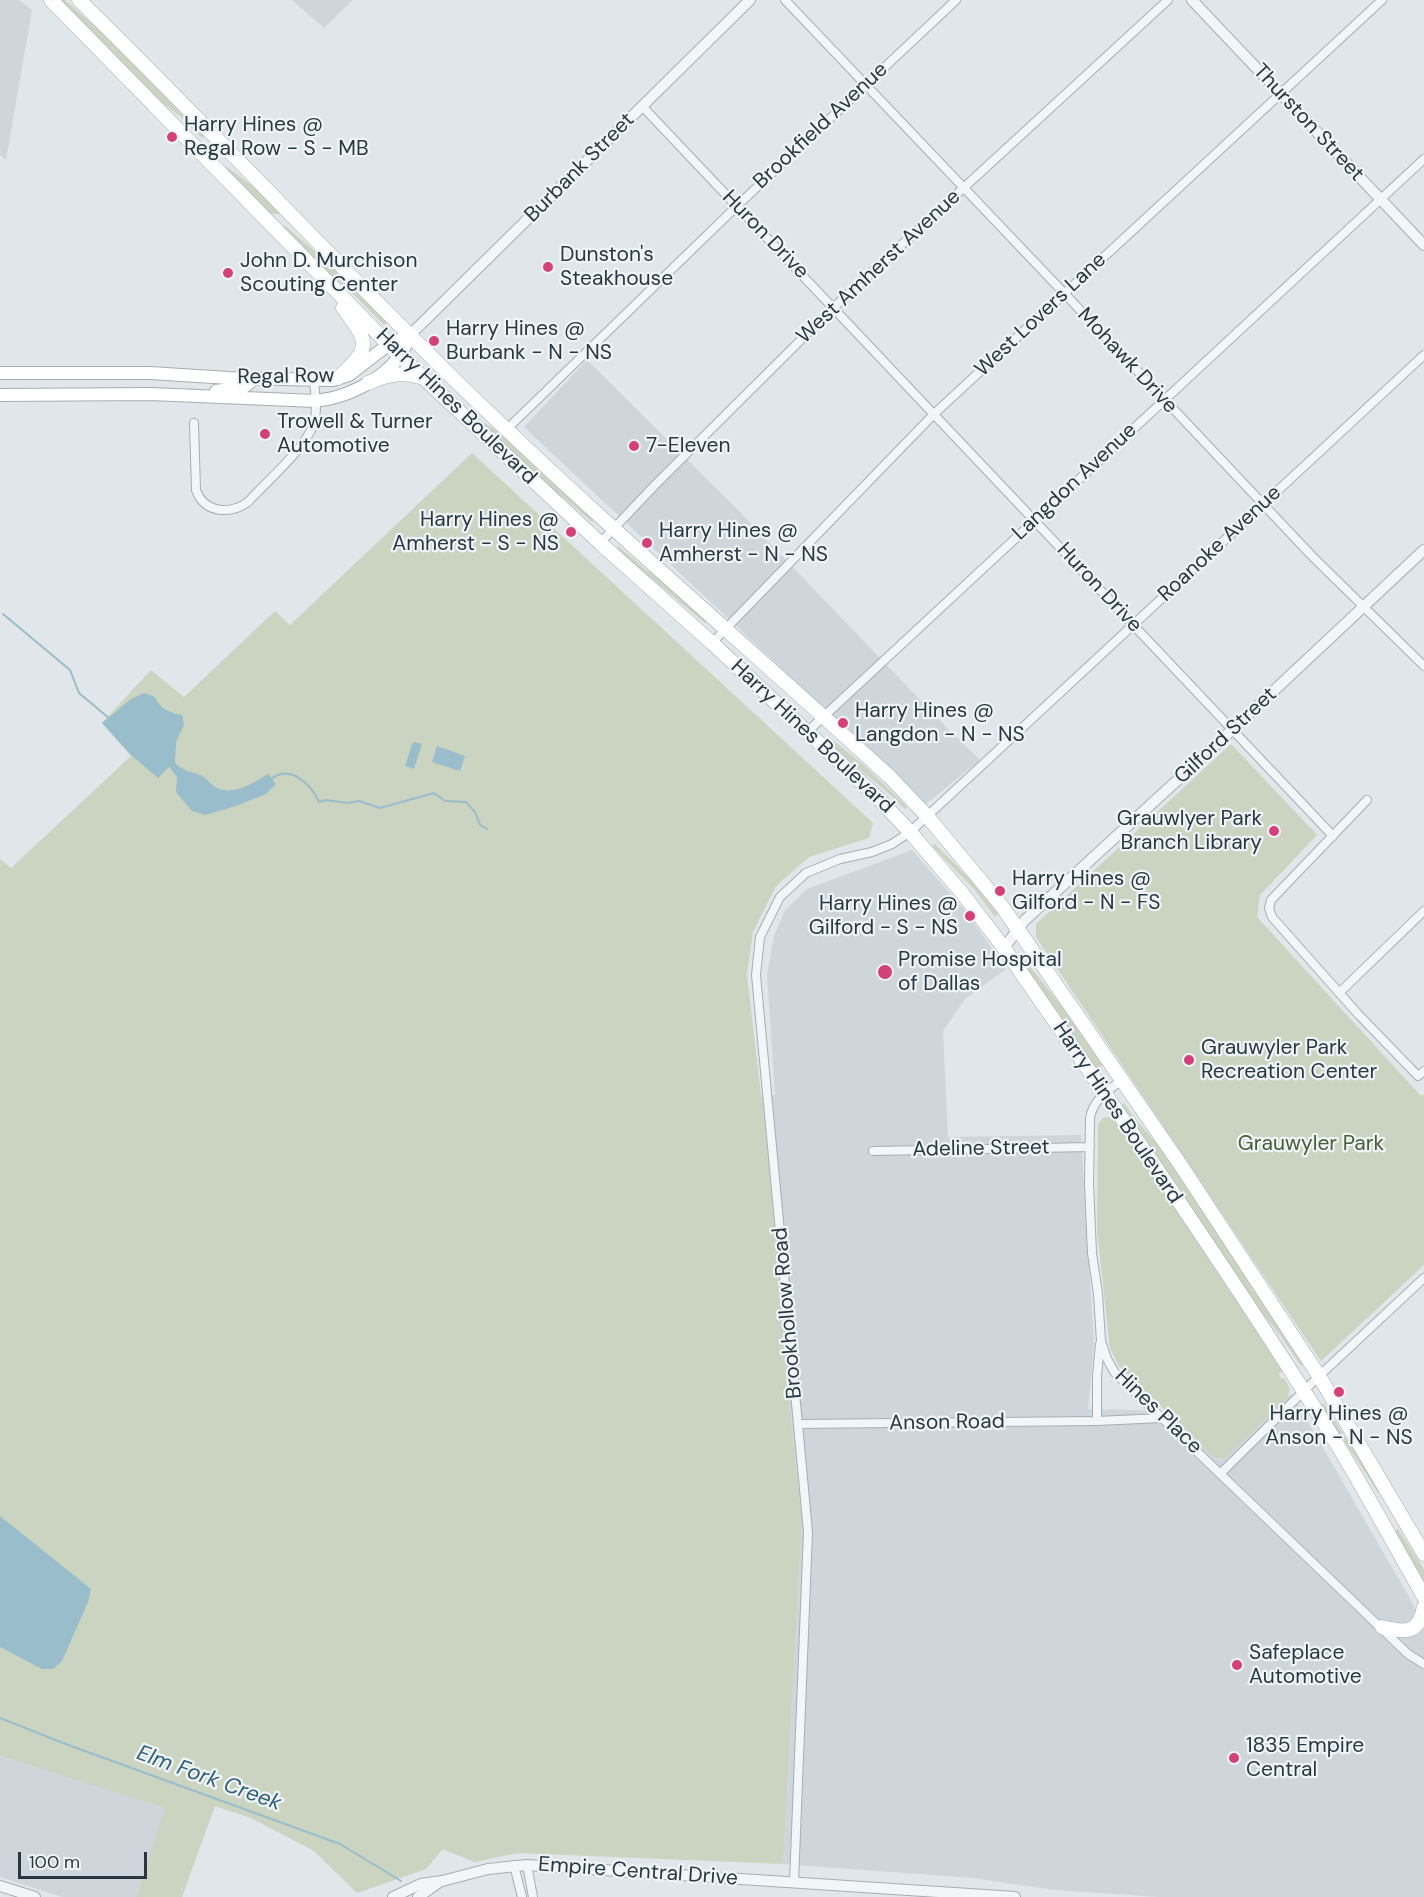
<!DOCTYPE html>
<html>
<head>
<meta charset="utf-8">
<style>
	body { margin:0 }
	#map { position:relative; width:1424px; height:1897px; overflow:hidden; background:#e0e6e9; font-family:"DM Sans",sans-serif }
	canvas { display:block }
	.scale { position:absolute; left:18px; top:1852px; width:129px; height:27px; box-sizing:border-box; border:3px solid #283742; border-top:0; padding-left:8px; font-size:18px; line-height:21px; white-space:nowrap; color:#283742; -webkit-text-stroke:4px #eff4f7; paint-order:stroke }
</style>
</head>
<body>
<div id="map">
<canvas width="1424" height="1897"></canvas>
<div class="scale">100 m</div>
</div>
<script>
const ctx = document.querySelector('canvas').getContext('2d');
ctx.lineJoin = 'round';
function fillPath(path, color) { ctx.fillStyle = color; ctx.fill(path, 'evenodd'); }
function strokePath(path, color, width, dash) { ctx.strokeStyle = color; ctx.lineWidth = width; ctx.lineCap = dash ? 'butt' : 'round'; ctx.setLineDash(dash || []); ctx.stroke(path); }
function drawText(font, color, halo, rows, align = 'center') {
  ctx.font = font + ' "DM Sans",sans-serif'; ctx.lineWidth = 4.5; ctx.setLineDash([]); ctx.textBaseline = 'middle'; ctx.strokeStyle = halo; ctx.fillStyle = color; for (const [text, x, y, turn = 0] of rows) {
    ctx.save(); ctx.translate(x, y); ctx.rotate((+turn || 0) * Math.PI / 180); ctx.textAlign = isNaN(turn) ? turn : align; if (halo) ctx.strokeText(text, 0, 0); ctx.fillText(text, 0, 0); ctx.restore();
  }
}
const built = new Path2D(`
	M 0,0 L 19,0 L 32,10 L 6,160 L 0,155 Z
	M 292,0 L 353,0 L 324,28 Z
	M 587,360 L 740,512 L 946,727 L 980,760 L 926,804 L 524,427 Z
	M 912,850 L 967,913 L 1006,969 L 965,999 L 943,1031 L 948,1137 L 1081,1135 L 1094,1344 L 1088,1409 L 1166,1411 L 1215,1458 L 1221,1460 L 1292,1394 L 1424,1623 L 1424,1897 L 1158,1897 L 1055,1890 L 973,1878 L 783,1864 L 802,1520 L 790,1414 L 768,1155 L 761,1097 L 775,1095 L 767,975 L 774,936 L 785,910 L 807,889 Z
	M 0,1756 L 166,1808 L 136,1897 L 62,1897 L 0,1877 Z`);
const green = new Path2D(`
	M 60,0 L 65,0 L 105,35 L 204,136 L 202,138 L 181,117 L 156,98 Z
	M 227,167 L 263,194 L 281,214 L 269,214 L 225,169 Z
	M 284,225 L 337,270 L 388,322 L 384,325 L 347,288 L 326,272 L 282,227 Z
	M 477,419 L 500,432 L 595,518 L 592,522 L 563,497 L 549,488 L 475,421 Z
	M 472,453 L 873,823 L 869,838 L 809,857 L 776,886 L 753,932 L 747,975 L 768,1155 L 790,1414 L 802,1520 L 783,1864 L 518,1853 L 474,1862 L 443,1849 L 426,1869 L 357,1893 L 314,1851 L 251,1818 L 215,1806 L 182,1897 L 136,1897 L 165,1808 L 0,1756 L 0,859 L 11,868 L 131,756 L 102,723 L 151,670 L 184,697 L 275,611 L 290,625 Z
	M 618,546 L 646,570 L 669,585 L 707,620 L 705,623 L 616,549 Z
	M 829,737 L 866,767 L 907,807 L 905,809 C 880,784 852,764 826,740 Z
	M 1231,744 L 1317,835 L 1260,895 L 1257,917 L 1420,1095 L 1424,1095 L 1424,1265 L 1321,1361 L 1036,937 L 1036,924 Z
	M 935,844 L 971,880 L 998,914 L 995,917 L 974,889 L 932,846 Z
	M 1024,959 L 1060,1004 L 1103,1065 L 1096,1069 L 1021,961 Z
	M 1124,1103 C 1137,1122 1153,1138 1167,1157 C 1215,1223 1259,1295 1304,1364 L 1301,1366 L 1280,1335 L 1262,1313 L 1121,1105 Z
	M 1108,1117 L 1113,1119 L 1170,1199 L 1283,1372 L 1279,1373 L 1281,1379 L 1284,1378 L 1290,1389 L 1288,1395 L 1290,1396 L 1224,1459 L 1215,1458 L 1127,1374 L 1119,1366 L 1110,1349 L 1097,1229 L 1098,1124 L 1103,1118 Z
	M 1324,1403 C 1342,1434 1362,1461 1381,1491 L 1378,1493 C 1360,1463 1339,1435 1320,1405 Z
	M 1398,1529 L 1424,1569 L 1424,1582 L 1394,1531 Z`);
const water = new Path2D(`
	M 144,693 L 155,697 C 160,709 169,713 182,715 L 184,725 L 176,742 L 175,763 C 187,773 187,770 200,775 C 206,777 210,784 215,787 C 233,797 253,783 268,774 L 276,784 L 266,794 L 236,806 L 205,815 L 192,811 L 176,792 L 177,777 L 169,767 L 158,778 L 131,755 L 102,723 L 131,699 Z
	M 413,742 L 422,744 L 414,769 L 405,766 Z
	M 437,746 L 465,756 L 460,771 L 432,762 Z
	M 0,1516 L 91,1589 L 88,1602 L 62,1661 L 53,1669 L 42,1669 L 0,1647 Z`);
const stream = new Path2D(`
	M 3,614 L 70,670 L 79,693 L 110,719
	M 271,779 C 290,764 311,784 319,802 L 326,800 L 347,803 L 359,801 L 380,808 L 434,793 L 445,801 L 466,802 L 475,812 L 480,825 L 487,829
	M 0,1718 L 63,1743 L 340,1844 L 401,1881`);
const minor = new Path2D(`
	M 785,0 L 1064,293 L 1312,556 L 1424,666
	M 642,106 L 1333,836
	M 194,423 L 196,490 C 204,513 230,515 248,502 C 266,482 306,448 314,423 C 318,410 315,394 314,381
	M 507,429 L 737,206 L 956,0
	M 600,543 L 656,484 L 834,307 L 1168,0
	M 712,643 L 934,414 L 1382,0
	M 807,732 L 1424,159
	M 1367,800 L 1271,900 L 1269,908 L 1272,917 L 1358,1014 L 1418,1076 L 1424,1071
	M 1339,993 L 1424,911
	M 1122,1080 C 1107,1091 1093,1100 1090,1118 L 1089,1184 L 1092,1253 L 1098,1294 L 1101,1341 L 1107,1359 L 1115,1373 L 1408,1654 L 1424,1664
	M 873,1151 L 1090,1147
	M 1097,1421 L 1097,1376 L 1100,1344
	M 798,1424 L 1097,1421 L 1162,1418
	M 1221,1473 L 1319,1376 L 1424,1278
	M 514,1865 L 522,1897
	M 527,1865 L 533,1897
	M 794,1882 L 808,1532 L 756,975 L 760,937 L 780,897 L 806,873 L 840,859 L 872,852 L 892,844 L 910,832 L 1424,355`);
const tertiary = new Path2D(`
	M 1192,0 L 1424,245
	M 410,335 L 750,0
	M 1004,948 L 1024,921 L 1232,730 L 1424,550
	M 0,1886 L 35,1897
	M 393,1897 L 421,1884 L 442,1881 L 488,1869 L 527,1865 L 1015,1897
	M 418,1897 L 441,1881`);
const secondary = new Path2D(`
	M 0,373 L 150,373 L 229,378 L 333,380 L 349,375 L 389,344 L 410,335
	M 216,391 L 244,387 L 254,379
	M 0,395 L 151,394 L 315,401 C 346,398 381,381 400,356 C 404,350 407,341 410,335`);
const primary = new Path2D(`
	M 51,0 L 400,356 L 600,543 L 712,643 L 878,798 L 910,832 L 962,893 L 1004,948 C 1105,1094 1208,1240 1303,1390 C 1347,1457 1385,1528 1424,1597
	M 79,0 C 208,126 331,259 460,385 C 599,520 747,646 890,777 L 927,816 L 1001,905 L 1182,1167 L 1319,1376 L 1424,1554
	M 338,378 C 371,347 370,344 343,308
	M 368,383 C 388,374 403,371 424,378
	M 1382,1627 C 1405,1633 1419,1634 1424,1607`);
const markers = [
	[172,137,6,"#d44078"],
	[548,267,6,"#d44078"],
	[228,273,6,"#d44078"],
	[434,341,6,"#d44078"],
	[265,434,6,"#d44078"],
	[634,446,6,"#d44078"],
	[571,532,6,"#d44078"],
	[647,543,6,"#d44078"],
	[843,723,6,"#d44078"],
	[1274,831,6,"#d44078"],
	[1000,891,6,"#d44078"],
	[970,916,6,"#d44078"],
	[885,972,8,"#d44078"],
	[1189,1060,6,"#d44078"],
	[1339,1392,6,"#d44078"],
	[1237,1665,6,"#d44078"],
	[1234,1758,6,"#d44078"]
];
const streetNames = [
	["Thurston Street",1308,123,47],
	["Brookfield Avenue",821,126,-43],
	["Burbank Street",580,168,-45],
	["Huron Drive",765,235,46],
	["West Amherst Avenue",879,267,-43],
	["West Lovers Lane",1041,315,-43],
	["Mohawk Drive",1127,361,47],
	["Regal Row",286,377,-1],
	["Harry Hines Boulevard",456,407,44],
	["Langdon Avenue",1075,482,-43],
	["Roanoke Avenue",1220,544,-43],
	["Huron Drive",1099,588,47],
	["Gilford Street",1226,736,-43],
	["Harry Hines Boulevard",812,737,43],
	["Harry Hines Boulevard",1117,1113,56],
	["Adeline Street",981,1149,-1],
	["Brookhollow Road",788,1313,-95],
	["Hines Place",1158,1412,44],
	["Anson Road",947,1423,-1],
	["Empire Central Drive",638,1872,4]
];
const poiNames = [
	["Harry Hines @",184,125],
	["Regal Row - S - MB",184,149],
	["Dunston's",560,255],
	["Steakhouse",560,279],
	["John D. Murchison",240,261],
	["Scouting Center",240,285],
	["Harry Hines @",446,329],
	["Burbank - N - NS",446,353],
	["Trowell & Turner",277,422],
	["Automotive",277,446],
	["7-Eleven",646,446],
	["Harry Hines @",559,520,"right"],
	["Amherst - S - NS",559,544,"right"],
	["Harry Hines @",659,531],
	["Amherst - N - NS",659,555],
	["Harry Hines @",855,711],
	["Langdon - N - NS",855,735],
	["Grauwlyer Park",1262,819,"right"],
	["Branch Library",1262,843,"right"],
	["Harry Hines @",1012,879],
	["Gilford - N - FS",1012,903],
	["Harry Hines @",958,904,"right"],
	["Gilford - S - NS",958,928,"right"],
	["Promise Hospital",898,960],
	["of Dallas",898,984],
	["Grauwyler Park",1201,1048],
	["Recreation Center",1201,1072],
	["Harry Hines @",1339,1414,"center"],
	["Anson - N - NS",1339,1438,"center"],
	["Safeplace",1249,1653],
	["Automotive",1249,1677],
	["1835 Empire",1246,1746],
	["Central",1246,1770]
];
const parkNames = [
	["Grauwyler Park",1311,1144]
];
const waterNames = [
	["Elm Fork Creek",209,1779,20]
];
fillPath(built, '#ced6dc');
fillPath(green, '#cad4c1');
fillPath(water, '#99bdcb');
strokePath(stream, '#99bdcb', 2);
strokePath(minor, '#a5aeb4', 10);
strokePath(tertiary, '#a5aeb4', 12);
strokePath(secondary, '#a5aeb4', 14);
strokePath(primary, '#9fadb6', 15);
strokePath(minor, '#f3f6f8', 8);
strokePath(tertiary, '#f3f6f8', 10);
strokePath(secondary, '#fff', 12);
strokePath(primary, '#fff', 14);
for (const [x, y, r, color] of markers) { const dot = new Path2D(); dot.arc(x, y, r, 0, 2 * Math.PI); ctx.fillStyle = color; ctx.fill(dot); strokePath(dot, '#eff4f7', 2); }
drawText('21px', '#283742', '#eff4f7', streetNames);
drawText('21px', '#283742', '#eff4f7', poiNames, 'left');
drawText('21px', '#465e34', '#eff4f7', parkNames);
drawText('italic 22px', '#306077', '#eff4f7', waterNames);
</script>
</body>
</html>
